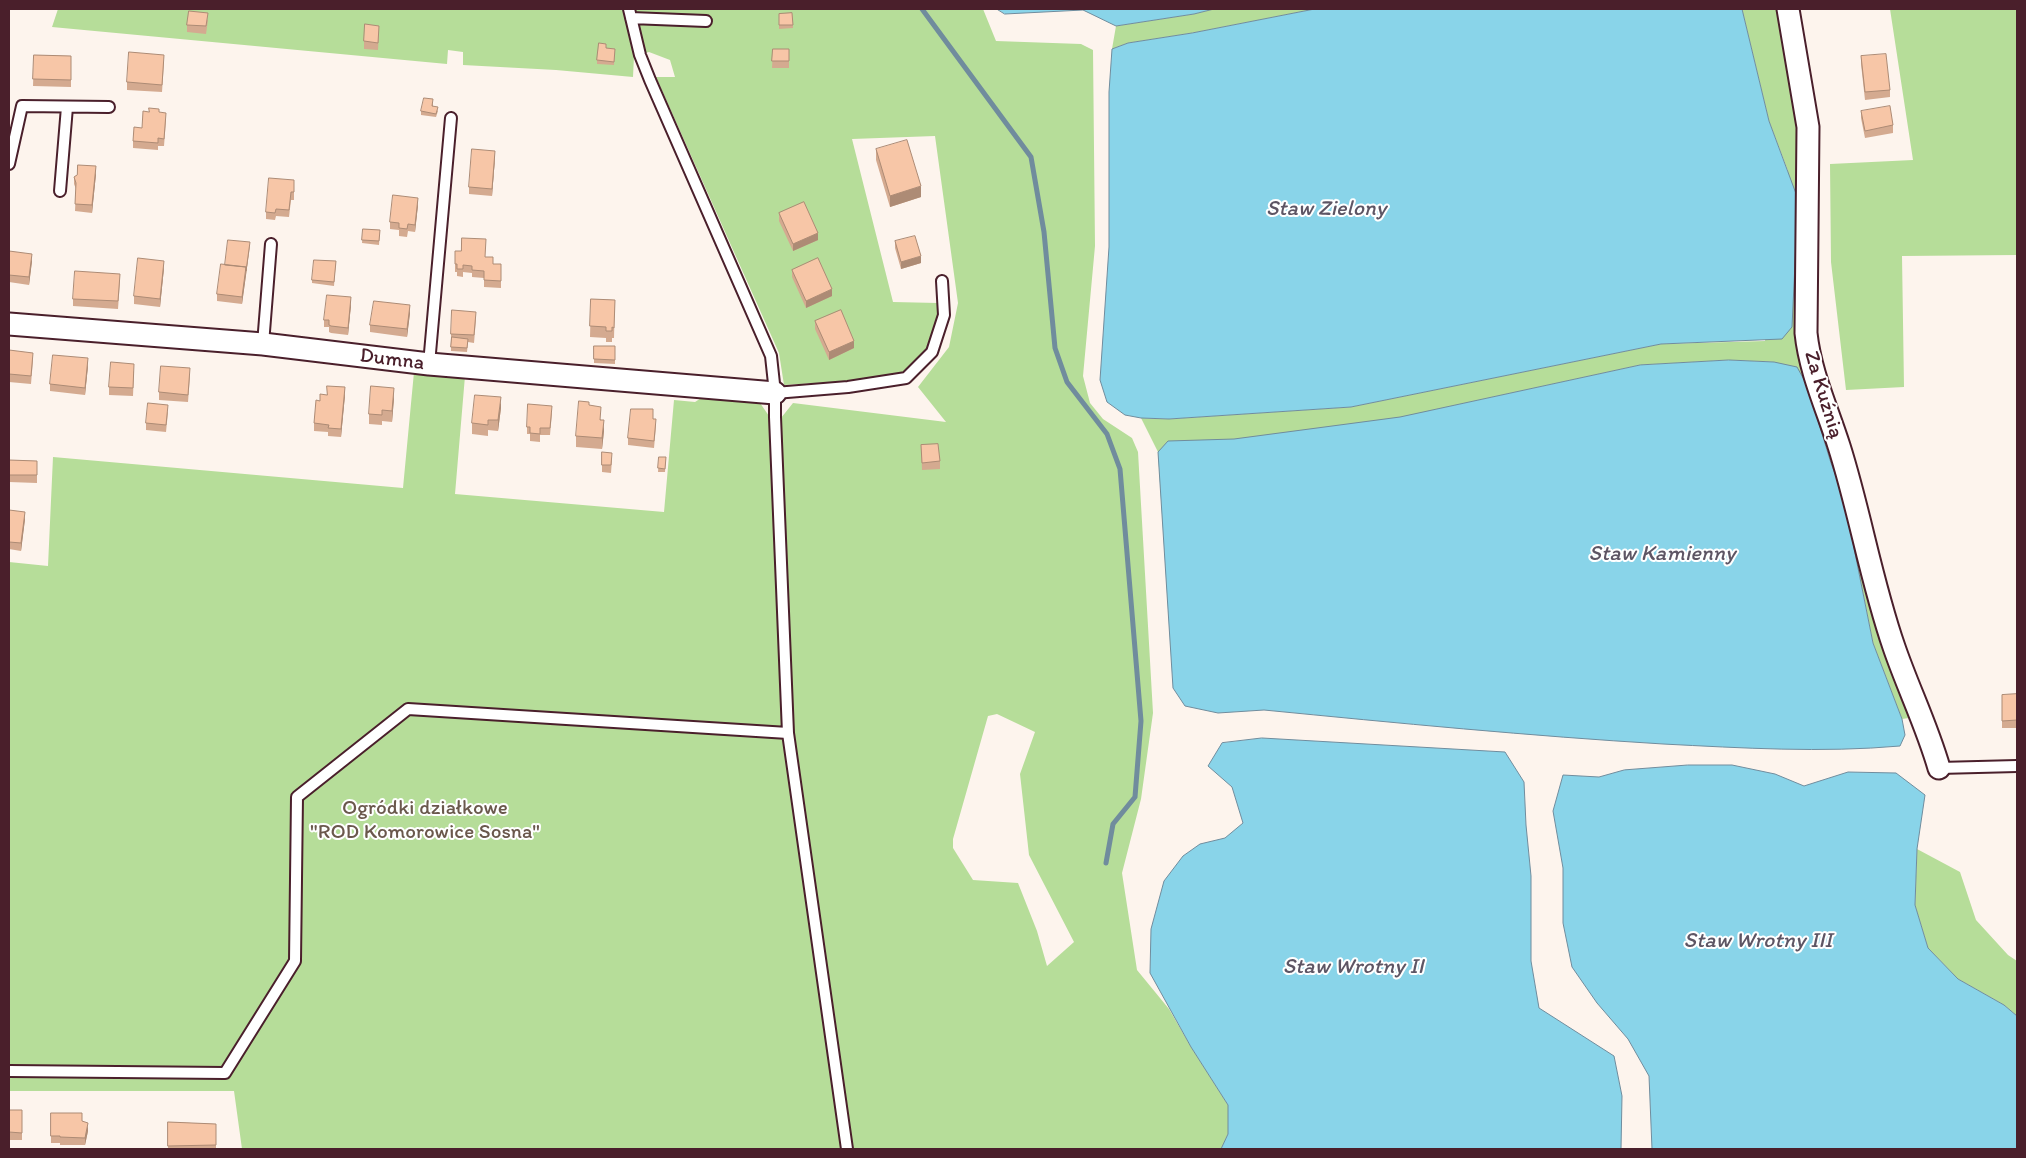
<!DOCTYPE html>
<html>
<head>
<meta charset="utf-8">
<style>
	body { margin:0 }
	#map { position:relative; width:2026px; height:1158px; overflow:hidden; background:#fdf4ed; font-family:Itim,sans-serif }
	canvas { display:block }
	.frame { position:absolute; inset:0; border:10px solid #4a1f2b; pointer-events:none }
</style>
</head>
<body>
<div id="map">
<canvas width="2026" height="1158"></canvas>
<div class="frame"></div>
</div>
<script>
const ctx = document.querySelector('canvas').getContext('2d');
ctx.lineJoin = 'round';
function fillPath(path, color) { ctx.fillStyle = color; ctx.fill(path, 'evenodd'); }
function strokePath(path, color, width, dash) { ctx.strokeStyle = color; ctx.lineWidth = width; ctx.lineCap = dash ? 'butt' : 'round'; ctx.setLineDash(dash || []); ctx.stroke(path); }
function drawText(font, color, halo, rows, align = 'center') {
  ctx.font = font + ' Itim,sans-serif'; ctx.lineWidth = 4; ctx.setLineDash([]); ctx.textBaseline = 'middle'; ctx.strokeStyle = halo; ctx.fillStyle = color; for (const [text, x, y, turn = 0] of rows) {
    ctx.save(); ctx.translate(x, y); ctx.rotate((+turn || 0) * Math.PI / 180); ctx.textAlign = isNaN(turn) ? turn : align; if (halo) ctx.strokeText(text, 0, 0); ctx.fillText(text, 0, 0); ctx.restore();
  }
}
const green = new Path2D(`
	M 58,9 L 983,9 L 996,41 L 1081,44 L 1093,50 L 1095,246 L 1083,376 L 1090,403 L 1103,419 L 1132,438 L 1138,452 L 1153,713 L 1141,799 L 1122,873 L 1137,970 L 1169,1009 L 1191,1047 L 1228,1105 L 1228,1134 L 1221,1149 L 242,1149 L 234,1091 L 9,1091 L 9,562 L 48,566 L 53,457 L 403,488 L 414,372 L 465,376 L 455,494 L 664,512 L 674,400 L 695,402 L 706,395 L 758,400 L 769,416 L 781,418 L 793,403 L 946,422 L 918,387 L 949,347 L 958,303 L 935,136 L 852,139 L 893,302 L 938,303 L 941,311 L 929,351 L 902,373 L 848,381 L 784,385 L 779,353 L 656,77 L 675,77 L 670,60 L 649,52 L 634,56 L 633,77 L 556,70 L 463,65 L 463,52 L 448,50 L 447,64 L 52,27 ZM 997,714 L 1035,732 L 1020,774 L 1029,855 L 1074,942 L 1047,966 L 1037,931 L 1018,883 L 973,880 L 953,848 L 953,839 L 988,716 Z
	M 1214,9 L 1315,9 L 1192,33 L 1128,43 L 1112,49 L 1116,26 L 1194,14 Z
	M 1742,9 L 1782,9 L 1799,102 L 1800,326 L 1916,717 L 1902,719 L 1873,643 L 1844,498 L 1831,463 L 1807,385 L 1774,362 L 1729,360 L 1640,365 L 1429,411 L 1172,668 L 1158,452 L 1141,418 L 1169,419 L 1351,407 L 1661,344 L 1765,341 L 1788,171 L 1769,121 Z
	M 1890,9 L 2017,9 L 2017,255 L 1902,256 L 1904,387 L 1846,390 L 1831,262 L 1830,164 L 1913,160 Z
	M 1917,849 L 1960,872 L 1976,920 L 2008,955 L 2017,961 L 2017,1016 L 2004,1005 L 1958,979 L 1928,948 L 1915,905 Z`);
const water = new Path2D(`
	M 997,9 L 1214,9 L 1194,14 L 1116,26 L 1083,10 L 1005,14 Z
	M 1315,9 L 1742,9 L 1769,121 L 1798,199 L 1792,327 L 1782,339 L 1661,344 L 1351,407 L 1169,419 L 1141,418 L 1125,415 L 1107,402 L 1100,380 L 1109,247 L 1109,92 L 1112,49 L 1128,43 L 1192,33 Z
	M 1729,360 L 1774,362 L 1797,367 L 1807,385 L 1831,463 L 1844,498 L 1873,643 L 1902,719 L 1905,735 L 1900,746 C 1822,753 1742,748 1663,744 C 1530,736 1397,723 1264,710 L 1218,713 L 1185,706 L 1173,688 L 1158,452 L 1168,441 L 1234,439 L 1400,417 L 1640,365 Z
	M 1262,738 L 1505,752 L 1524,782 L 1526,825 L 1531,876 L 1531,961 L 1539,1008 L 1614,1056 L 1622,1096 L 1621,1149 L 1221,1149 L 1228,1134 L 1228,1105 L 1191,1047 L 1150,973 L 1151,929 L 1164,881 L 1183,856 L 1200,844 L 1225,838 L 1243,823 L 1232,787 L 1208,766 L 1222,743 Z
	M 1688,765 L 1732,765 L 1775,774 L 1804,786 L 1848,772 L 1896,773 L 1925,795 L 1917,849 L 1915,905 L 1928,948 L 1958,979 L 2004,1005 L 2017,1016 L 2017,1149 L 1652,1149 L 1649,1076 L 1628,1039 L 1597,1003 L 1572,967 L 1563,923 L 1563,868 L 1553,811 L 1563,775 L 1599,777 L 1624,770 Z`);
const stream = new Path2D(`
	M 922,9 L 1031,157 L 1044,232 L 1055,348 L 1067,382 L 1107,434 L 1120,469 L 1141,721 L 1135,797 L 1113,824 L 1106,863`);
const lane = new Path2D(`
	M 629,9 L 640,55 L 650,80 L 771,356 L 775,393 L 775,417 L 788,733 L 847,1149
	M 631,18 L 706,21
	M 9,164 L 22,106 L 109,107
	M 60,191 L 67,107
	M 263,344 L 271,244
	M 429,364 L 451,118
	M 775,393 L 848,387 L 906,378 L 932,352 L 944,315 L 942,281
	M 1939,768 L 2017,766
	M 9,1071 L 225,1073 L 295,961 L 297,797 L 408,709 L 788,733`);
const street = new Path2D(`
	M 1788,9 L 1808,127 L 1806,333 C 1810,372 1827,408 1839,446 C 1860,512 1871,581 1894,647 C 1908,688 1927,726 1939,768
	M 9,324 L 263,344 L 429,364 L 775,393`);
const wall = new Path2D(`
	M 792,13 L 793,28 L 779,29 L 779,14 Z
	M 208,20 L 206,34 L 187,32 L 187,25 Z
	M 379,33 L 378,50 L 364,49 L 364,41 Z
	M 606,48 L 615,49 L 614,65 L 597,64 L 597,60 Z
	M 773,49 L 789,49 L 789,68 L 772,68 Z
	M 34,55 L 71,56 L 71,87 L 33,86 Z
	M 1861,56 L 1890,90 L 1890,97 L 1865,100 L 1861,64 Z
	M 164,62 L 162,92 L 127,90 L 127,82 Z
	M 433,103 L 433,106 L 438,111 L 436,117 L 421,115 L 421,111 Z
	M 1861,111 L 1893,125 L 1893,133 L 1865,138 L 1861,118 Z
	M 159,112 L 166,120 L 164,146 L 158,146 L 158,150 L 133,148 L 133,141 Z
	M 876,149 L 921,197 L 890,207 L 876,160 Z
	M 495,158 L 492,196 L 469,194 L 469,187 Z
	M 96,174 L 92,213 L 75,211 L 76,189 L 74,184 L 74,177 L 77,175 Z
	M 294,187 L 294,200 L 291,200 L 289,217 L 276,216 L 275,220 L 266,219 L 266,212 Z
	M 418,205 L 415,232 L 408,231 L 407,237 L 399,236 L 399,230 L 390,229 L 390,222 Z
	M 779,213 L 818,240 L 793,251 L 779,221 Z
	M 363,229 L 380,230 L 379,245 L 362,243 Z
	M 895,241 L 921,263 L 901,269 L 895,248 Z
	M 250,246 L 242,304 L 217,301 L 217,294 L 225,265 Z
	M 9,251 L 32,261 L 29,285 L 9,282 Z
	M 486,257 L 493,264 L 501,264 L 501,288 L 484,287 L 484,278 L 472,277 L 472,273 L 463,272 L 463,277 L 457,276 L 457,272 L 455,272 L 455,264 Z
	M 336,261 L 334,286 L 312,283 L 312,280 Z
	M 164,268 L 160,307 L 134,304 L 134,296 Z
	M 792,270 L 832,296 L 806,308 L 792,277 Z
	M 120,281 L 118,309 L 73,306 L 73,299 Z
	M 591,299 L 615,300 L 614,338 L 612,338 L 612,342 L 606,342 L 606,338 L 590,337 Z
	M 351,305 L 348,335 L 331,333 L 329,332 L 329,327 L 324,327 L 324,320 Z
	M 410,313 L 407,337 L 370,332 L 370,325 Z
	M 476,319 L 474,343 L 468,342 L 467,352 L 451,351 L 451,334 Z
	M 815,321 L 854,348 L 829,360 L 815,329 Z
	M 594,346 L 615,346 L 615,364 L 594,363 Z
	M 9,350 L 33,360 L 31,384 L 9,382 Z
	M 88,366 L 85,395 L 50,391 L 50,384 Z
	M 134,371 L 133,396 L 109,395 L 109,387 Z
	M 190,376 L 188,402 L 159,400 L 159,392 Z
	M 327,395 L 345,395 L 341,437 L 328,436 L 328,432 L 314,431 L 314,423 L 320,401 Z
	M 394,398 L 392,422 L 382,421 L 382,425 L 369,424 L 369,414 Z
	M 589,405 L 601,420 L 604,431 L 602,449 L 576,447 L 576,436 Z
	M 501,408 L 498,431 L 488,430 L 488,436 L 472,434 L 472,423 Z
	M 168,412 L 166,432 L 146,430 L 146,423 Z
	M 552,413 L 550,435 L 540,435 L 540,442 L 530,441 L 530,434 L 527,434 L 527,427 Z
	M 653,419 L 656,426 L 654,448 L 628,445 L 628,438 Z
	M 921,445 L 940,461 L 940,469 L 922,470 Z
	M 659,457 L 666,457 L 665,472 L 658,472 Z
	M 9,460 L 37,461 L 37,483 L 9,482 Z
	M 612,460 L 611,473 L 602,472 L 602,465 Z
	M 9,510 L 25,519 L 21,551 L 9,549 Z
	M 2017,694 L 2017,728 L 2002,728 L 2002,695 Z
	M 9,1110 L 22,1110 L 22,1140 L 9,1140 Z
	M 51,1113 L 82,1121 L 88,1131 L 85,1145 L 60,1145 L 60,1143 L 51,1143 Z
	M 168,1122 L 216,1124 L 216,1149 L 168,1149 Z`);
const shadedWall = new Path2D(`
	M 495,151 L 495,158 L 492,196 L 492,189 Z
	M 96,166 L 96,174 L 92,213 L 92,205 Z
	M 921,186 L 921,197 L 890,207 L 890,196 Z
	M 418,198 L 418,205 L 415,232 L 415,225 Z
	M 818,233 L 818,240 L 793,251 L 793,244 Z
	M 250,242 L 246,275 L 242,304 L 242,297 Z
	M 32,254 L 32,261 L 29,285 L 29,277 Z
	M 921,256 L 921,263 L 901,269 L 901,262 Z
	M 164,261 L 164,268 L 160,307 L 160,299 Z
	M 832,289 L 832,296 L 806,308 L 806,301 Z
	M 351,297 L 351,305 L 348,335 L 348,328 Z
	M 410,305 L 410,313 L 407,337 L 407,329 Z
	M 854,341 L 854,348 L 829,360 L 829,352 Z
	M 88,358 L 88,366 L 85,395 L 85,388 Z
	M 345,387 L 345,395 L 341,437 L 341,429 Z
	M 394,388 L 394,398 L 392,422 L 392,411 Z
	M 501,397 L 501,408 L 498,431 L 498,420 Z
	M 604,420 L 604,431 L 602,449 L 602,438 Z
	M 25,512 L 25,519 L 21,551 L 21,543 Z
	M 88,1123 L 88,1131 L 85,1145 L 85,1138 Z`);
const building = new Path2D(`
	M 189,11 L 208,13 L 206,26 L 187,25 Z
	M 792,13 L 793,25 L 779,25 L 779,14 Z
	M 365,24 L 379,26 L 378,43 L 364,41 Z
	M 599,43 L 606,44 L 606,48 L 615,49 L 614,62 L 597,60 Z
	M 773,49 L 789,49 L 789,61 L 772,61 Z
	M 129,52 L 164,55 L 162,85 L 127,82 Z
	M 1886,54 L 1890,90 L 1865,92 L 1861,56 Z
	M 34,55 L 71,56 L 71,80 L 33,79 Z
	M 424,98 L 433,99 L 432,106 L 438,107 L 436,114 L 421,111 Z
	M 1890,106 L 1893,125 L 1865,131 L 1861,111 Z
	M 149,108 L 159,109 L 159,112 L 166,113 L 164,139 L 158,138 L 158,143 L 133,141 L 134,127 L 142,128 L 143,111 L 149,112 Z
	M 907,140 L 921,186 L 890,196 L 876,149 Z
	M 472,149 L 495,151 L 492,189 L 469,187 Z
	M 78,165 L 96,166 L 92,205 L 75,204 L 76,183 L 74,177 L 77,175 Z
	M 269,178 L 294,180 L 294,192 L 291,192 L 289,210 L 276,209 L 275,213 L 266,212 Z
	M 393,195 L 418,198 L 415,225 L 408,224 L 407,229 L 399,228 L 399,223 L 390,222 Z
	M 804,202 L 818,233 L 793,244 L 779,213 Z
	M 363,229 L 380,230 L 379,241 L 362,240 Z
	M 915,236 L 921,256 L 901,262 L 895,241 Z
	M 462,238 L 486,239 L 485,257 L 493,257 L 493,264 L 501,264 L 501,281 L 484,280 L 484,271 L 472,270 L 472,266 L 463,265 L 463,269 L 457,269 L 457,264 L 455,264 L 455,251 L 461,251 Z
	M 228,240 L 250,242 L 246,271 L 246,267 L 225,265 Z
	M 9,251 L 32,254 L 29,277 L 9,275 Z
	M 138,258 L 164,261 L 160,299 L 134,296 Z
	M 818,258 L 832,289 L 806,301 L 792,270 Z
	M 314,260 L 336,261 L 334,282 L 312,280 Z
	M 221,264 L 246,267 L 242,297 L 217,294 Z
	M 75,271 L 120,274 L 118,301 L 73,299 Z
	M 327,295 L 351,297 L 348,328 L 331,326 L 329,325 L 329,320 L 324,320 Z
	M 591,299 L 615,300 L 614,328 L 612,327 L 612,331 L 606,331 L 606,327 L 590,326 Z
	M 374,301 L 410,305 L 407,329 L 370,325 Z
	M 452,310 L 476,312 L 474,335 L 451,334 Z
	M 841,310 L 854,341 L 829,352 L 815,321 Z
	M 452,337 L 468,339 L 467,348 L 451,347 Z
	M 594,346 L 615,346 L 615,360 L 594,359 Z
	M 9,350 L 33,353 L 31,376 L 9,374 Z
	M 53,355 L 88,358 L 85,388 L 50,384 Z
	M 111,362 L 134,364 L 133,388 L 109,387 Z
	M 161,366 L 190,368 L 188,395 L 159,392 Z
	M 327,386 L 345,387 L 341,429 L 328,428 L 329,425 L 314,423 L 316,400 L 320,401 L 320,394 L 327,395 Z
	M 371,386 L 394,388 L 392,411 L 382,410 L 382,415 L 369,414 Z
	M 475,395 L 501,397 L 498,420 L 488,420 L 488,425 L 472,423 Z
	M 579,401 L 589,402 L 589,405 L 601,407 L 600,420 L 604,420 L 602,438 L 576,436 Z
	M 148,403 L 168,405 L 166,425 L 146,423 Z
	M 528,404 L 552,406 L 550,428 L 540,428 L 540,434 L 530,433 L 530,427 L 527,427 Z
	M 631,409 L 653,409 L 653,419 L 656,419 L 654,441 L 628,438 Z
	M 938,444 L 940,461 L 922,463 L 921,445 Z
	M 602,452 L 612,453 L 611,465 L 602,465 Z
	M 659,457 L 666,457 L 665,469 L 658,468 Z
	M 9,460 L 37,461 L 37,475 L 9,475 Z
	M 9,510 L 25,512 L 21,543 L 9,542 Z
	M 2017,694 L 2017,720 L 2002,721 L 2002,695 Z
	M 9,1110 L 22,1110 L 22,1133 L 9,1132 Z
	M 51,1113 L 82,1113 L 82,1121 L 88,1123 L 85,1138 L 60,1137 L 60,1136 L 51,1136 Z
	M 168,1122 L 216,1124 L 216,1145 L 168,1146 Z`);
const streetNames = [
	["Dumna",392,360,7],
	["Za Kuźnią",1823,395,73]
];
const parkNames = [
	["Ogródki działkowe",425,809],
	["\"ROD Komorowice Sosna\"",425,833]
];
const waterNames = [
	["Staw Zielony",1326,209],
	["Staw Kamienny",1662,554],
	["Staw Wrotny III",1758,941],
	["Staw Wrotny II",1353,967]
];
fillPath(green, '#b6dd99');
fillPath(water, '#89d4e9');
strokePath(water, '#708c9d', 1);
strokePath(stream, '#708c9d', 5);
strokePath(lane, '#4a1f2b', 14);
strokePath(street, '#4a1f2b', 25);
strokePath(lane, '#fff', 10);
strokePath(street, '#fff', 21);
fillPath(wall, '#d4aa90');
fillPath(shadedWall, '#ad8b75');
fillPath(building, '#f7c6a7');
strokePath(building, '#ad8b75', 1);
drawText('21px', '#4a1f2b', '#fff', streetNames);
drawText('21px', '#6a584c', '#fff', parkNames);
drawText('italic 22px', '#5d5564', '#fff', waterNames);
</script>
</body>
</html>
